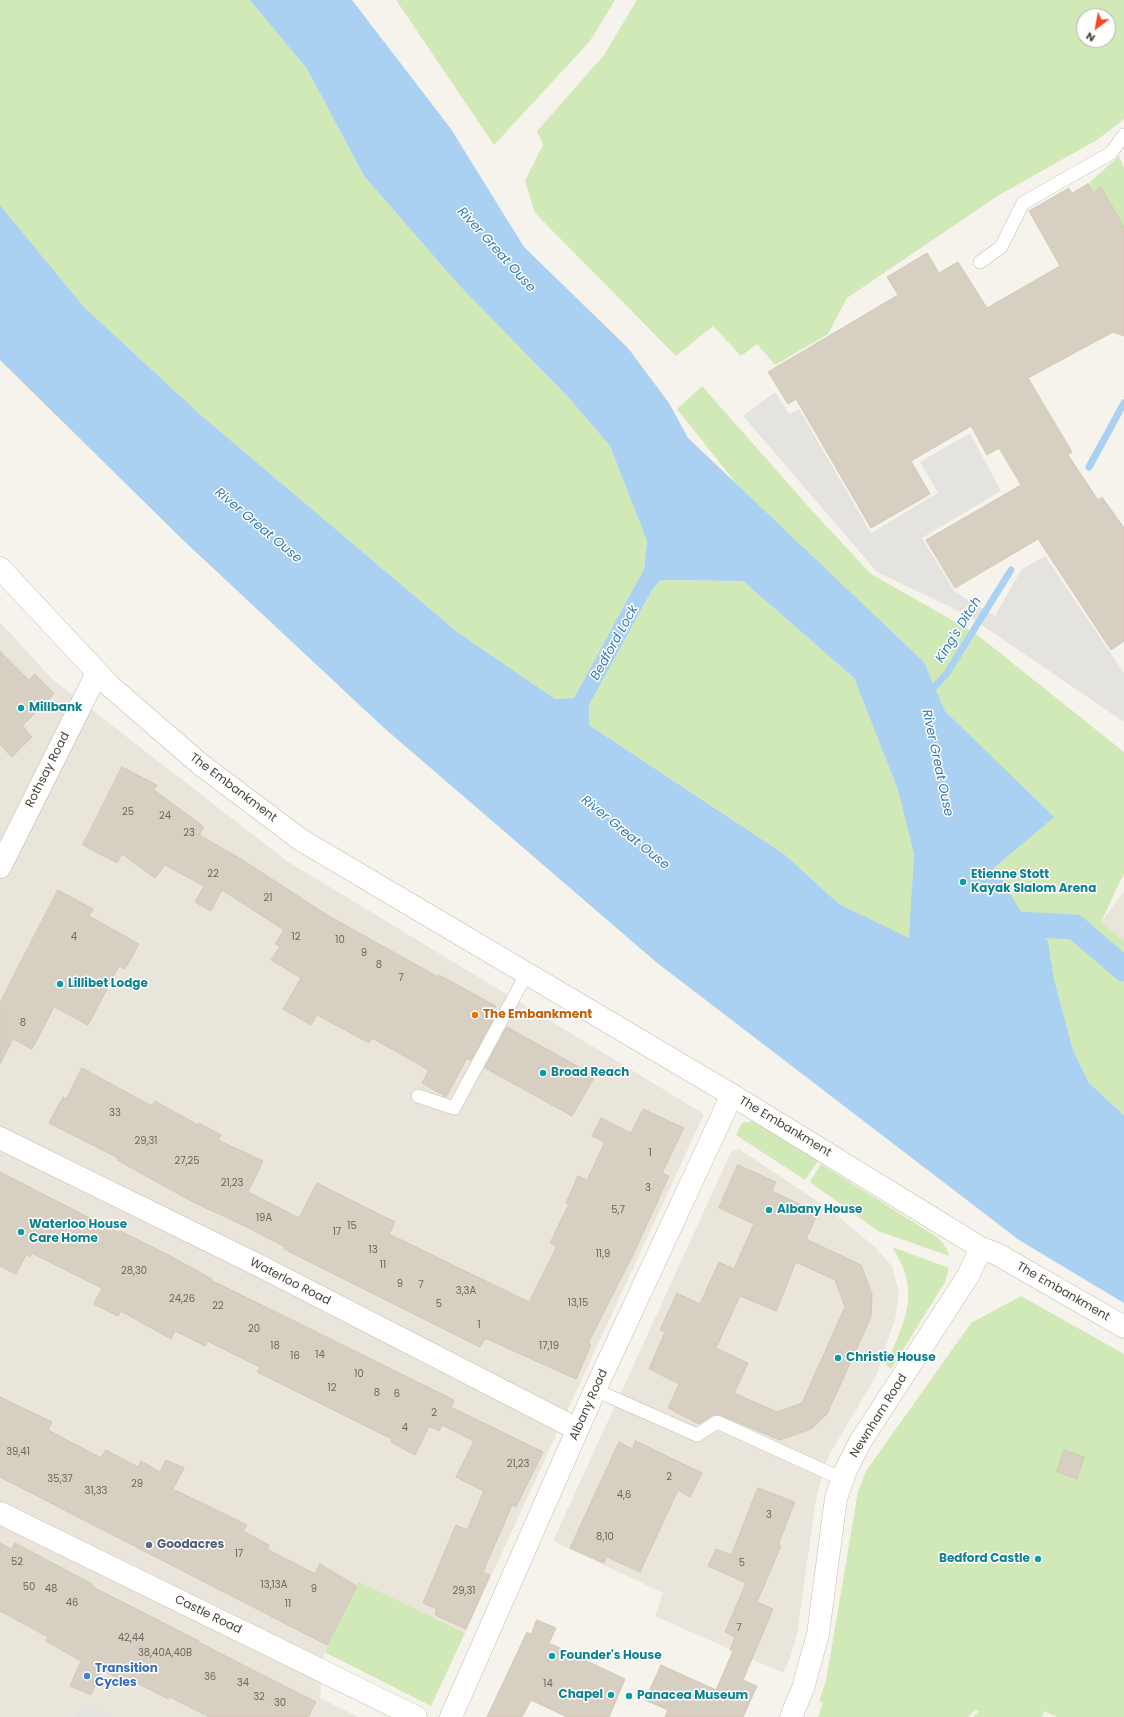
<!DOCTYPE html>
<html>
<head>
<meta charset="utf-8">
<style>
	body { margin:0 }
	#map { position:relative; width:1124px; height:1717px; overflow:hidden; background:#f6f3ec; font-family:Poppins,sans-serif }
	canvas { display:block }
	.north { position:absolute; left:1076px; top:8px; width:40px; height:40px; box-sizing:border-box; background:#fff; border:1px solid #b7b4b0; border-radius:50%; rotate:212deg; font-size:11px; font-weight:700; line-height:16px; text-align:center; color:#4a4439 }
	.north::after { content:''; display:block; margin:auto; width:14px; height:18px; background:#f84820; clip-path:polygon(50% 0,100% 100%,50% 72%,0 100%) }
</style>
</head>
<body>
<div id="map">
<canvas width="1124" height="1717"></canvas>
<div class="north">N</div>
</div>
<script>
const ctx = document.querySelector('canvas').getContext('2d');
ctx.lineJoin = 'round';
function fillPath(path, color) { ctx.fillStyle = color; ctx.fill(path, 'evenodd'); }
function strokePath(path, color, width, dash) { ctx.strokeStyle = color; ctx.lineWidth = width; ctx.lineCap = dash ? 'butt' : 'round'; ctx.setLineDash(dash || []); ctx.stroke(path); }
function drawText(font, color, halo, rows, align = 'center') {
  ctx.font = font + ' Poppins,sans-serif'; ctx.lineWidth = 3; ctx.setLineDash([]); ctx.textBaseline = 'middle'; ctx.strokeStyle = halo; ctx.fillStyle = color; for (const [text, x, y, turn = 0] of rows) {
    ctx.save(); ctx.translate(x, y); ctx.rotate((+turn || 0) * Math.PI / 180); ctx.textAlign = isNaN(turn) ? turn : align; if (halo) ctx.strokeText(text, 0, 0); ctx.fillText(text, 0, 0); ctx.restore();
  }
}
const residential = new Path2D(`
	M 0,622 L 52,679 L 287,861 L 704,1114 L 465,1633 L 359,1583 L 324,1652 L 320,1698 L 358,1717 L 0,1717 Z
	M 1124,891 L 1124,940 L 1101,922 Z
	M 739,1149 L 829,1209 L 875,1247 L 892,1266 L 899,1293 L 895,1319 L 876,1376 L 828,1457 L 820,1483 L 815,1505 L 797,1634 L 790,1658 L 783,1673 L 655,1616 L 663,1593 L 553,1541 L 731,1152 Z`);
const green = new Path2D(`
	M 0,0 L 250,0 L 307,69 L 364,176 L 458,284 L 569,398 L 610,446 L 647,541 L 644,569 L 574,698 L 555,699 L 456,631 L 203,417 L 84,307 L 0,205 Z
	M 396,0 L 615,0 L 590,41 L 494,145 Z
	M 637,0 L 1124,0 L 1124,119 L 1097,140 L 999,195 L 847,298 L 828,334 L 775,365 L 757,344 L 741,356 L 713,326 L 676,356 L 535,213 L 525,181 L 543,145 L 537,131 L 604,55 ZM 1084,16 L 1108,16 L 1108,40 L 1084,40 Z
	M 1119,156 L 1124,168 L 1124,227 L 1101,188 L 1093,193 L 1088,184 Z
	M 702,386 L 815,514 L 871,574 L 975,633 L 1124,752 L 1124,873 L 1101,922 L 1124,940 L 1124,1115 L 1089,1083 L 1073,1050 L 1054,979 L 1048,941 L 909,939 L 839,904 L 784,854 L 589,725 L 589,705 L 652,590 L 661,580 L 743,581 L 854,678 L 898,790 L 914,854 L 912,895 L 998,873 L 994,868 L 1053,817 L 945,711 L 924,662 L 739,487 L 677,409 Z
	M 753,1121 L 818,1161 L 805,1180 L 736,1135 L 742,1123 Z
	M 821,1164 L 937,1237 L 946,1247 L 949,1256 L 878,1231 L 810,1182 Z
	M 892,1247 L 949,1268 L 945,1282 L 891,1369 L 886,1365 C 905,1320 922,1292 892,1247 Z
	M 1021,1296 L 1124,1354 L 1124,1717 L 1057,1717 L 1044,1711 L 1042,1717 L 973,1717 L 979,1711 L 975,1710 L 968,1717 L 818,1717 L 823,1703 L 819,1701 L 826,1681 L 858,1491 L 866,1471 L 971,1323 Z
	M 359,1582 L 465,1633 L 431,1706 L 324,1652 Z`);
const parking = new Path2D(`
	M 775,392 L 789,414 L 799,409 L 871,533 L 938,493 L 920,462 L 970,433 L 1001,491 L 922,538 L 955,592 L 995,616 L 1021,570 L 1045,556 L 1124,673 L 1124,722 L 967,615 L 877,572 L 743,416 Z
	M 83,1703 L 113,1717 L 76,1717 Z`);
const water = new Path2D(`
	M 250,0 L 352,0 L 451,129 L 524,247 L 628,348 L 669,403 L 688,438 L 924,662 L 945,711 L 1054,817 L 994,868 L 999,873 L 1019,909 L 1048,941 L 1054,979 L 1073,1050 L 1089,1083 L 1124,1115 L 1124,1303 L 1019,1240 L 656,962 L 383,727 L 183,540 L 0,360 L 0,205 L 84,307 L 203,417 L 456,631 L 555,699 L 574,698 L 644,569 L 647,541 L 610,446 L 569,398 L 458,284 L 364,176 L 307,69 ZM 661,580 L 743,581 L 854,678 L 898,790 L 914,854 L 909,938 L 839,904 L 784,854 L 589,725 L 589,705 L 652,590 Z`);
const stream = new Path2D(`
	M 1089,467 L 1124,403
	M 929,693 L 947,673 L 1011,570`);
const canal = new Path2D(`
	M 998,923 L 1075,927 L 1124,969`);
const building = new Path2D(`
	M 1088,184 L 1093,193 L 1101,187 L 1124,227 L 1124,336 L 1113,332 L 1028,378 L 1072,452 L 1068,455 L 1098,500 L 1102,497 L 1124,528 L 1124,641 L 1111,650 L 1038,539 L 955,588 L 926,540 L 1021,485 L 999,448 L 987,455 L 971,426 L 911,461 L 930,494 L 871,528 L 796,399 L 788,404 L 768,372 L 898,295 L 887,277 L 927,253 L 939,273 L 958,262 L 987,308 L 1060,266 L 1029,211 L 1069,188 L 1072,193 Z
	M 0,651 L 29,680 L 35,674 L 54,694 L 22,726 L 32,737 L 12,757 L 0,745 Z
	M 122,767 L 157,785 L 154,790 L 204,827 L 199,835 L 241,859 L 327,915 L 438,977 L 439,975 L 496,1006 L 490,1017 L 493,1019 L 471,1060 L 467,1058 L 446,1097 L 422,1083 L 429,1070 L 372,1038 L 369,1043 L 317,1015 L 311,1025 L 283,1009 L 301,978 L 271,960 L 280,946 L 275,944 L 284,930 L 222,890 L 211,911 L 195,902 L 204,886 L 165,865 L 155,878 L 122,854 L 117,863 L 83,845 Z
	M 58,890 L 93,909 L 89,916 L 139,944 L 125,969 L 119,966 L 88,1025 L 54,1007 L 32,1049 L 13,1039 L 0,1064 L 0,1003 Z
	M 507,1027 L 595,1076 L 572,1116 L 485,1068 Z
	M 82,1068 L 152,1106 L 155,1101 L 198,1125 L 199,1123 L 221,1135 L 218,1140 L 263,1161 L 248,1192 L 256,1196 L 299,1218 L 317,1183 L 395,1222 L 389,1234 L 529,1302 L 557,1246 L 550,1243 L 569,1204 L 566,1203 L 578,1176 L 587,1180 L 605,1142 L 592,1136 L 601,1118 L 631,1133 L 643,1109 L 684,1128 L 662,1173 L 669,1176 L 632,1257 L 588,1343 L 591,1345 L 576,1379 L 485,1338 L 480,1347 L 284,1249 L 285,1247 L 249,1228 L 193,1202 L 117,1160 L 118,1158 L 49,1123 L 63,1097 L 66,1099 Z
	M 738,1165 L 776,1182 L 772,1191 L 818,1213 L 806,1239 L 861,1265 L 872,1294 L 871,1317 L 827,1414 L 811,1429 L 780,1440 L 720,1415 L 713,1415 L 699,1424 L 668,1408 L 679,1384 L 649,1369 L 665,1332 L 660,1330 L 677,1293 L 700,1304 L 719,1262 L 734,1269 L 754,1224 L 719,1208 ZM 796,1262 L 835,1280 L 845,1307 L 802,1403 L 777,1412 L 734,1393 L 748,1363 L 716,1348 L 740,1296 L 776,1311 Z
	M 0,1172 L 119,1233 L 120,1231 L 174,1258 L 212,1279 L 211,1280 L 454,1400 L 451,1407 L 543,1452 L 516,1507 L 512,1505 L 483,1572 L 490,1575 L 466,1629 L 435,1615 L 437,1609 L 423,1603 L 456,1525 L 467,1530 L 484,1491 L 456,1477 L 474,1441 L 442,1425 L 439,1431 L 429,1426 L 415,1455 L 391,1442 L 392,1439 L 257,1372 L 260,1367 L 207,1341 L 205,1346 L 175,1331 L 171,1339 L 121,1311 L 118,1316 L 94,1304 L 102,1288 L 32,1253 L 30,1257 L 26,1255 L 16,1274 L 0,1266 Z
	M 0,1397 L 52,1422 L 48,1430 L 101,1458 L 106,1450 L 138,1467 L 141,1461 L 160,1472 L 166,1460 L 184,1468 L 173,1489 L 247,1525 L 243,1531 L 269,1545 L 267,1549 L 315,1574 L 320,1564 L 357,1586 L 327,1645 L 0,1477 Z
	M 636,1441 L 702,1473 L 690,1497 L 678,1490 L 640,1572 L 607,1557 L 604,1563 L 570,1548 L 619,1442 L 632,1449 Z
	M 1064,1450 L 1084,1457 L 1077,1479 L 1057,1472 Z
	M 758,1488 L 795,1502 L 778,1545 L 781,1546 L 757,1602 L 773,1609 L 743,1680 L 757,1686 L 743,1717 L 665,1717 L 668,1710 L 645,1700 L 661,1665 L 716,1690 L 733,1651 L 730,1650 L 735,1637 L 725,1632 L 746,1583 L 708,1566 L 716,1549 L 731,1555 Z
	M 0,1543 L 11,1549 L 15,1543 L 92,1584 L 91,1586 L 199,1641 L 198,1642 L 316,1702 L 308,1717 L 209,1717 L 170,1697 L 168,1699 L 137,1683 L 135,1687 L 102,1670 L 91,1695 L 70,1686 L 81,1661 L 46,1641 L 48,1637 L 0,1611 Z
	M 537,1620 L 556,1628 L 549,1643 L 625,1679 L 609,1717 L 567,1717 L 531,1700 L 522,1717 L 487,1717 L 527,1632 L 531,1634 Z`);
const service = new Path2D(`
	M 980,262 L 1001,247 L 1023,203 L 1111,153 L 1124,135
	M 418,1096 L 454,1108 L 527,973
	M 595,1390 L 697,1435 L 717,1422 L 842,1479`);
const minor = new Path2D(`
	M 0,867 L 97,673
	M 0,1138 L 260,1266 L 577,1429
	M 451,1717 L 595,1390 L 732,1095`);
const tertiary = new Path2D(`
	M 0,568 L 110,686 L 200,764 L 301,840 L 732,1095 L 981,1248 L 997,1254 L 1124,1327
	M 0,1513 L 416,1717
	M 791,1717 L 803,1688 L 818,1634 L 836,1498 L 846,1470 L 860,1442 L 968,1276 L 981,1248`);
const markers = [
	[21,708,4,"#0f9aa8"],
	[963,882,4,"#0f9aa8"],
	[60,984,4,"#0f9aa8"],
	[475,1015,4,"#e8710a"],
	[543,1073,4,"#0f9aa8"],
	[769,1210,4,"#0f9aa8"],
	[21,1232,4,"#0f9aa8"],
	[838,1358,4,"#0f9aa8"],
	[149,1545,4,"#5c6f8a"],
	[1038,1559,4,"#0f9aa8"],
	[552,1656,4,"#0f9aa8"],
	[87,1676,4,"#3f7fe0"],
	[611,1695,4,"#0f9aa8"],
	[629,1696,4,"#0f9aa8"]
];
const numberNames = [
	["25",128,812],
	["24",165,816],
	["23",189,833],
	["22",213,874],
	["21",268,898],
	["4",74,937],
	["12",296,937],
	["10",340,940],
	["9",364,953],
	["8",379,965],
	["7",401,978],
	["8",23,1023],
	["33",115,1113],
	["29,31",146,1141],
	["1",650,1153],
	["27,25",187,1161],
	["21,23",232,1183],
	["3",648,1188],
	["5,7",618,1210],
	["19A",264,1218],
	["15",352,1226],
	["17",337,1232],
	["13",373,1250],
	["11,9",603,1254],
	["11",383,1265],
	["28,30",134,1271],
	["9",400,1284],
	["7",421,1285],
	["3,3A",466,1291],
	["24,26",182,1299],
	["13,15",578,1303],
	["5",439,1304],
	["22",218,1306],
	["1",479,1325],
	["20",254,1329],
	["18",275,1346],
	["17,19",549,1346],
	["14",320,1355],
	["16",295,1356],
	["10",359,1374],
	["12",332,1388],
	["8",377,1393],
	["6",397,1394],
	["2",434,1413],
	["4",405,1428],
	["39,41",18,1452],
	["21,23",518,1464],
	["2",669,1477],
	["35,37",60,1479],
	["29",137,1484],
	["31,33",96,1491],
	["4,6",624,1495],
	["3",769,1515],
	["8,10",605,1537],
	["17",239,1554],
	["52",17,1562],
	["5",742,1563],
	["13,13A",274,1585],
	["50",29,1587],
	["48",51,1589],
	["9",314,1589],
	["29,31",464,1591],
	["46",72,1603],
	["11",288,1604],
	["7",739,1628],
	["42,44",131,1638],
	["38,40A,40B",165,1653],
	["36",210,1677],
	["34",243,1683],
	["14",548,1684],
	["32",259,1697],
	["30",280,1703]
];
const cultureNames = [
	["Millbank",29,708],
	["Etienne Stott",971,875],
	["Kayak Slalom Arena",971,889],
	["Lillibet Lodge",68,984],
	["Broad Reach",551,1073],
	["Albany House",777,1210],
	["Waterloo House",29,1225],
	["Care Home",29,1239],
	["Christie House",846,1358],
	["Bedford Castle",1030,1559,"right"],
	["Founder's House",560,1656],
	["Chapel",603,1695,"right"],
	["Panacea Museum",637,1696]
];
const streetNames = [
	["Rothsay Road",48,770,-63],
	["The Embankment",233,788,37],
	["The Embankment",785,1127,31],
	["Waterloo Road",290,1282,27],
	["The Embankment",1063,1292,30],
	["Albany Road",589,1405,-66],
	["Newnham Road",879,1416,-58],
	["Castle Road",208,1615,26]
];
const foodNames = [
	["The Embankment",483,1015]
];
const serviceNames = [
	["Goodacres",157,1545]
];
const shopNames = [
	["Transition",95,1669],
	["Cycles",95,1683]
];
const waterNames = [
	["River Great Ouse",496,250,48],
	["River Great Ouse",258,526,40],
	["King's Ditch",959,630,-58],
	["Bedford Lock",615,643,-61],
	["River Great Ouse",937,763,78],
	["River Great Ouse",625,833,39]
];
fillPath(residential, '#eae5da');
fillPath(green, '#d0e9b6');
fillPath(parking, '#e5e3e0');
fillPath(water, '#aad1f1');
strokePath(stream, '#aad1f1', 7);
strokePath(canal, '#aad1f1', 25);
fillPath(building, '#d7cfc1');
strokePath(building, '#d2c8b4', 1);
strokePath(service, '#c2bbae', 14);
strokePath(minor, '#c2bbae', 23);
strokePath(tertiary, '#c2bbae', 23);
strokePath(service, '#fff', 13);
strokePath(minor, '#fff', 22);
strokePath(tertiary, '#fff', 22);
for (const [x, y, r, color] of markers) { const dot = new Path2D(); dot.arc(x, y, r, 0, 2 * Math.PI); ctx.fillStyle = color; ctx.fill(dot); strokePath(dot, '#fff', 1.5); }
drawText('10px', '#6d675b', null, numberNames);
drawText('bold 12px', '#0d838f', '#fff', cultureNames, 'left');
drawText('12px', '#4a4439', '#fff', streetNames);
drawText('bold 12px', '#c56008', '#fff', foodNames, 'left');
drawText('bold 12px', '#4e5e75', '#fff', serviceNames, 'left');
drawText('bold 12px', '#366cbe', '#fff', shopNames, 'left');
drawText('italic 13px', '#317ab7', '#fff', waterNames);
</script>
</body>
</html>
